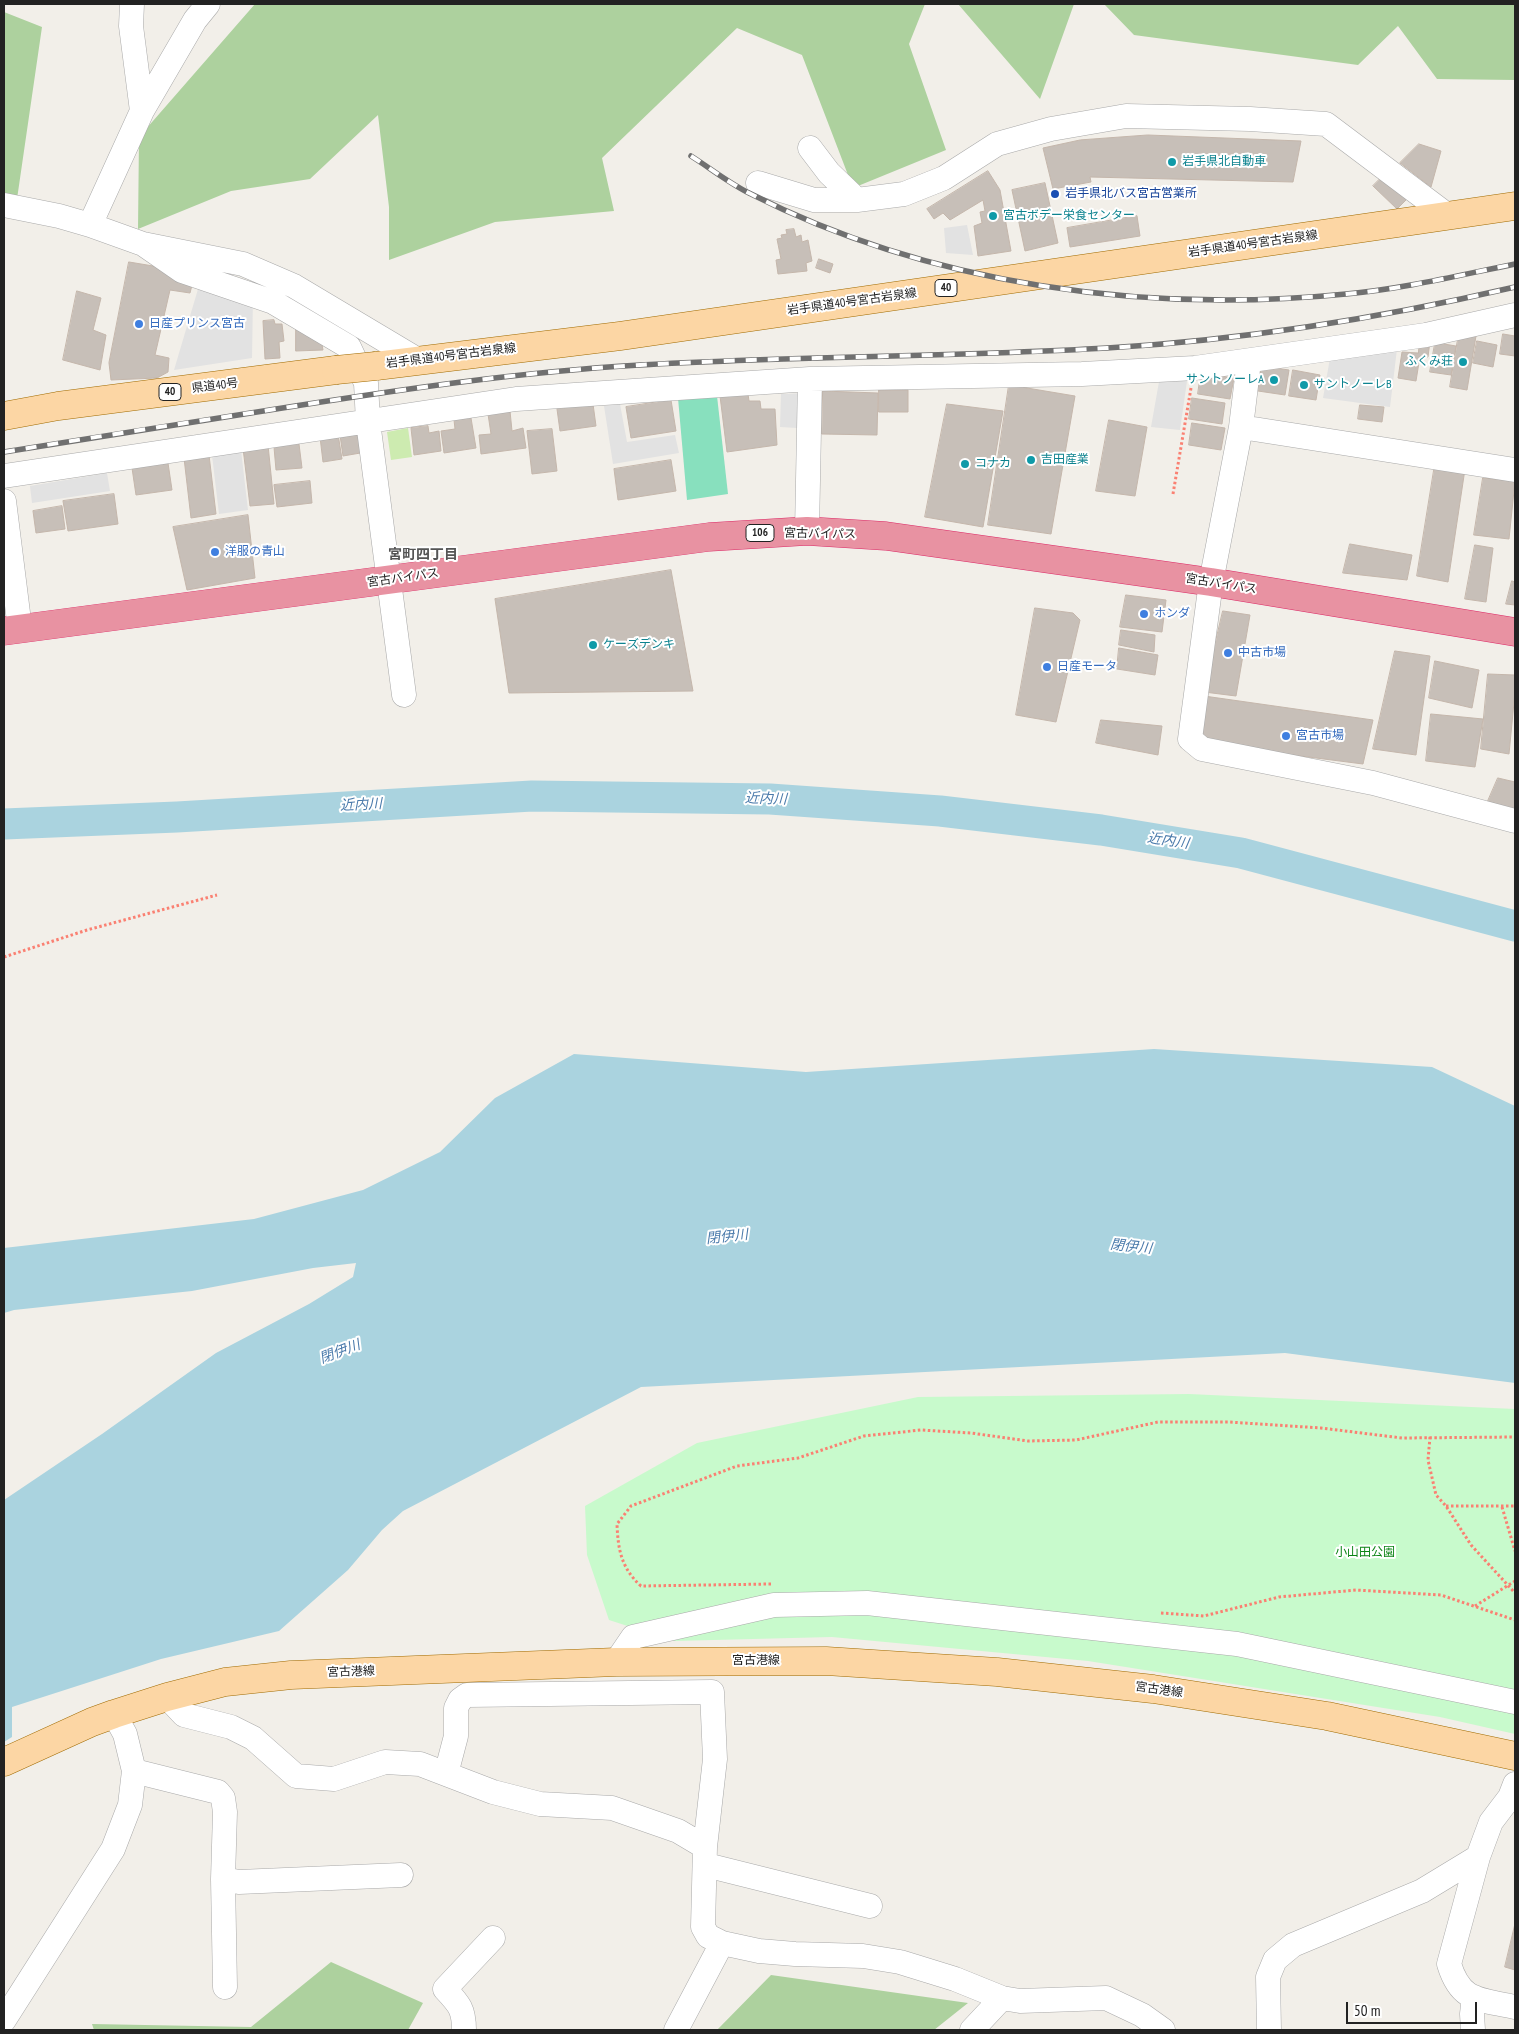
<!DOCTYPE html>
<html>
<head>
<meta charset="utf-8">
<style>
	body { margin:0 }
	#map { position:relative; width:1519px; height:2034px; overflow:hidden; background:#f2efe9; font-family:"PT Sans Narrow",sans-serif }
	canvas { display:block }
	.frame { position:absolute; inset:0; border:5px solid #222; pointer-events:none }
	.scale { position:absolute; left:1346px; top:2002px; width:131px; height:22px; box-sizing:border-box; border:2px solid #222; border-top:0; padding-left:6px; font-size:15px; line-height:18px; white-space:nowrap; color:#222; -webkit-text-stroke:4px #fff; paint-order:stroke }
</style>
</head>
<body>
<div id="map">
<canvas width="1519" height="2034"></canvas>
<div class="frame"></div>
<div class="scale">50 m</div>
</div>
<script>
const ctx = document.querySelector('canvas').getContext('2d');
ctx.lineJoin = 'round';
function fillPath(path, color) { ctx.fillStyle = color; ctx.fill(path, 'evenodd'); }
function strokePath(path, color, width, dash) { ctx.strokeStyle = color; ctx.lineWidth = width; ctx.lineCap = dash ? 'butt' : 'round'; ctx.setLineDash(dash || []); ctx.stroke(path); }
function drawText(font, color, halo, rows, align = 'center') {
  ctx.font = font + ' "PT Sans Narrow","Noto Sans JP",sans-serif'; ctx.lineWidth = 4; ctx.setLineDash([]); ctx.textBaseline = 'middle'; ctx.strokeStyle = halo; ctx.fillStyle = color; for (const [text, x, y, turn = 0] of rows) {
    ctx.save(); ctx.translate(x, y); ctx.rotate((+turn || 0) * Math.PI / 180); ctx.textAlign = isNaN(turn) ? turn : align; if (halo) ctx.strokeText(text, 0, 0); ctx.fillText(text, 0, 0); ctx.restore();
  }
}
const grass = new Path2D(`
	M 408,428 L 412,457 L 391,460 L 387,432 Z`);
const forest = new Path2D(`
	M 255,4 L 925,4 L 909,44 L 946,150 L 853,188 L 802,55 L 737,28 L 602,158 L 614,211 L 495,222 L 389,260 L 389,207 L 378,115 L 310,179 L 231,191 L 138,229 L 139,137 Z
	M 958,4 L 1074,4 L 1040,99 Z
	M 1104,4 L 1515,4 L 1515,80 L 1437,79 L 1398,26 L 1358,65 L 1134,35 Z
	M 4,12 L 42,27 L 17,199 L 4,201 Z
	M 331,1962 L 423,2003 L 408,2030 L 94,2030 L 92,2024 L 251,2027 Z
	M 771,1975 L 968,2003 L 934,2030 L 717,2030 Z`);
const park = new Path2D(`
	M 1189,1394 L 1515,1409 L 1515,1734 L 1440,1717 L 1088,1661 L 832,1637 L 674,1641 L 609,1620 L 587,1555 L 585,1506 L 697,1443 L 918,1397 Z`);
const pitch = new Path2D(`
	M 717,396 L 728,494 L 687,500 L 678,398 Z`);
const parking = new Path2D(`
	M 967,225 L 973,255 L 946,253 L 944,228 Z
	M 201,279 L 253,297 L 252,358 L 174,370 Z
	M 1397,349 L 1390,407 L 1323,398 L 1330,358 Z
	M 1188,374 L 1180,430 L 1151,427 L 1160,376 Z
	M 810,393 L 814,429 L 780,427 L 781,394 Z
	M 620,404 L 627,442 L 675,435 L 679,453 L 613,464 L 604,406 Z
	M 241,450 L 248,510 L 219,514 L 212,455 Z
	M 107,473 L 110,491 L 32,503 L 30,486 Z`);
const water = new Path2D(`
	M 1154,1049 L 1432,1067 L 1515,1106 L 1515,1383 L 1285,1353 L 641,1387 L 403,1511 L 382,1530 L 348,1570 L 279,1631 L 161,1659 L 12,1707 L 12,1737 L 4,1742 L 4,1500 L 102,1434 L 216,1353 L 309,1304 L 353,1277 L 356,1263 L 313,1268 L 192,1291 L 14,1310 L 4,1313 L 4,1248 L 254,1219 L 363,1190 L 440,1152 L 495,1098 L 574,1054 L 806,1072 Z`);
const river = new Path2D(`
	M 4,824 L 177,817 L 532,796 L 770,799 L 940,811 L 1101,830 L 1241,853 L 1515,926`);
const building = new Path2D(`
	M 1148,135 L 1301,141 L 1293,182 L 1090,177 L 1091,182 L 1053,189 L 1043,148 L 1080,140 Z
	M 1419,144 L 1441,151 L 1431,187 L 1400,163 Z
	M 988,171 L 1000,190 L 1011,251 L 978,256 L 974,226 L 982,223 L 980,212 L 985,211 L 983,200 L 950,220 L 943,213 L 934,219 L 927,209 Z
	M 1384,175 L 1408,198 L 1397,209 L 1373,186 Z
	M 1045,183 L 1058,243 L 1025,251 L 1012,190 Z
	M 1137,216 L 1140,236 L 1070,247 L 1067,228 Z
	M 794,229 L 796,237 L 801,235 L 802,242 L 808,240 L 812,261 L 806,263 L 807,271 L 778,274 L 776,260 L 781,259 L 777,239 L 782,238 L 781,235 L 787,234 L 786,230 Z
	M 819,259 L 833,264 L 830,273 L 816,268 Z
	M 129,262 L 195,273 L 190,293 L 170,290 L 155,355 L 169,358 L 168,372 L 157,378 L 111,380 L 109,363 Z
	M 77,291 L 101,298 L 93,330 L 106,335 L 100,370 L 63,360 Z
	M 274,320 L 275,324 L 282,324 L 284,341 L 279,342 L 280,358 L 265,359 L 263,321 Z
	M 296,325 L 321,339 L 323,350 L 296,351 Z
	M 1459,333 L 1476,336 L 1467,390 L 1450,387 Z
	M 1503,334 L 1515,336 L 1515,356 L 1500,354 Z
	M 1436,338 L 1445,339 L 1444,344 L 1456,346 L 1451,375 L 1430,372 Z
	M 1420,340 L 1430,341 L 1428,357 L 1420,356 L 1416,381 L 1398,378 L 1402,352 L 1418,353 Z
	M 1477,341 L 1497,345 L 1493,367 L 1473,363 Z
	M 1262,366 L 1289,370 L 1285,395 L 1258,391 Z
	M 1293,370 L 1320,375 L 1316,400 L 1289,396 Z
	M 1201,373 L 1234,378 L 1230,399 L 1198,394 Z
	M 1009,385 L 1075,396 L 1051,534 L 988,525 Z
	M 879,390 L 908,390 L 908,412 L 879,412 Z
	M 823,391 L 878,393 L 877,435 L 822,434 Z
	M 748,394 L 749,401 L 760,401 L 761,409 L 775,409 L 777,445 L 727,452 L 720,396 Z
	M 1192,398 L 1225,403 L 1222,424 L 1189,419 Z
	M 671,400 L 676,431 L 631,438 L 626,407 Z
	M 593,404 L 596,426 L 560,431 L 557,409 Z
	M 947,404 L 1003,411 L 983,527 L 925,517 Z
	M 1360,405 L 1384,407 L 1382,422 L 1358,419 Z
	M 510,411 L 512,431 L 523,428 L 526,448 L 481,454 L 479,435 L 491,434 L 488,414 Z
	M 471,418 L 476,448 L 444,453 L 441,431 L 455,429 L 454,420 Z
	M 1109,420 L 1147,427 L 1135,496 L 1096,491 Z
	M 368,422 L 372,451 L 343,456 L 340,435 Z
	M 1192,423 L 1225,428 L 1221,450 L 1189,445 Z
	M 428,426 L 429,433 L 439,431 L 441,451 L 414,455 L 411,428 Z
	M 552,429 L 557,471 L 532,474 L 527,431 Z
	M 338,434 L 342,459 L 323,462 L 320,437 Z
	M 299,444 L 302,468 L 276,470 L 274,447 Z
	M 268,445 L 274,504 L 250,506 L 243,448 Z
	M 209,455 L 216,514 L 191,518 L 184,458 Z
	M 671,460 L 676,491 L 618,500 L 614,469 Z
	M 168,463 L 172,490 L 136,495 L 132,468 Z
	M 1435,464 L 1465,469 L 1448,582 L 1417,576 Z
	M 1483,478 L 1515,481 L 1509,539 L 1474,535 Z
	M 310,481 L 312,503 L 277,507 L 274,485 Z
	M 114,494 L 118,524 L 68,531 L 63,501 Z
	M 62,506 L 65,529 L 36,533 L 33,511 Z
	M 248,515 L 255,578 L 187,590 L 173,527 Z
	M 1350,544 L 1412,555 L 1407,580 L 1343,573 Z
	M 1475,545 L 1493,548 L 1486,602 L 1465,599 Z
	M 671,570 L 693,691 L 509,693 L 495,599 Z
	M 1512,581 L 1515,582 L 1515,605 L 1506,604 Z
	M 1126,595 L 1166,600 L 1162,632 L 1120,627 Z
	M 1035,608 L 1073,613 L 1080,620 L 1056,722 L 1016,715 Z
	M 1223,611 L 1250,615 L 1236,696 L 1204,692 Z
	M 1121,630 L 1155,635 L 1154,652 L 1119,645 Z
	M 1119,648 L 1158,655 L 1155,675 L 1117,669 Z
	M 1395,651 L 1430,656 L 1416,755 L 1373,749 Z
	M 1435,661 L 1479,670 L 1472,708 L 1429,698 Z
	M 1488,674 L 1515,675 L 1515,692 L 1509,754 L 1481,749 Z
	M 1204,696 L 1373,720 L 1363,764 L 1207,744 L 1197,728 Z
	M 1431,714 L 1483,719 L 1475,767 L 1426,761 Z
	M 1101,720 L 1162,726 L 1158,755 L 1096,743 Z
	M 1498,778 L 1515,782 L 1515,811 L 1488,801 Z
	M 1515,1924 L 1515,1970 L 1505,1967 Z`);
const path = new Path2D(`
	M 1173,494 L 1191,388
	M 4,957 L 87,930 L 217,895
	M 1430,1437 L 1428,1460 L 1436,1495 L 1446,1506 L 1471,1545 L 1515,1593
	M 1446,1506 L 1515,1506
	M 1502,1507 L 1515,1551
	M 771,1584 L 641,1586 C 621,1568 618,1549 617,1524 L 631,1506 L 737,1466 L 798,1458 L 864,1436 L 921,1430 L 971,1433 L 1028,1441 L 1076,1440 L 1158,1422 L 1229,1422 L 1321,1428 L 1402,1438 L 1515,1437
	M 1475,1606 L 1515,1581
	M 1161,1613 L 1204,1616 L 1279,1597 L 1356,1590 L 1441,1595 L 1515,1620`);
const minor = new Path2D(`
	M 132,4 L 131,26 L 142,111
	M 810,148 L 829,173 L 857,200
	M 758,183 L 814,200 L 857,200 L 904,194 L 944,178 L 997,144 L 1051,129 L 1126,116 L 1250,119 L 1326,124 L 1447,215
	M 4,205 L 59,216 L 90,225 L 143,244 L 243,264 L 294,286 L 418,360
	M 90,225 L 142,111 L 195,20 L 208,4
	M 143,244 L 182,271 L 273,302 L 349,347 L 366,383 L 368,422 L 404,695
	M 1249,361 L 1241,427 L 1211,582 L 1190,739 L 1202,749 L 1373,783 L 1515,821
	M 1241,427 L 1515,470
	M 4,476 L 516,399 L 810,379 L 1082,374 L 1195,368 L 1426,335 L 1515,315
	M 4,501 L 20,629
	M 807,531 L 810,379
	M 616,1662 L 633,1637 L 774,1605 L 867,1603 L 1237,1644 L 1515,1702
	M 167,1697 L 184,1715 L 231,1727 L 253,1738 L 296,1776 L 334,1779 L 385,1762 L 420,1764 L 493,1792 L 540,1804 L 612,1808 L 678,1831 L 705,1847 L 703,1927 L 708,1936 L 722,1943 L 759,1951 L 795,1954 L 863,1956 L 900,1962 L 955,1979 L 1002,1998 L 1020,2001 L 1106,1998 L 1142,2015 L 1163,2030
	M 134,1771 L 218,1792 L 223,1798 L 225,1812 L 223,1879 L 225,1987
	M 446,1774 L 456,1736 L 456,1708 L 460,1700 L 467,1695 L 712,1692 L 715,1759 L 705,1847
	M 1515,1784 L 1510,1797 L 1491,1822 L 1478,1857 L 1449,1964 C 1461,2003 1480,1999 1515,2007
	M 706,1865 L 870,1906
	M 223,1879 L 239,1882 L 401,1875
	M 4,2020 L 113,1849 L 130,1805 L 134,1771 L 125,1734 L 114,1714
	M 464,2030 C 464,2009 459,2004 445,1989 L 493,1938
	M 676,2030 L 722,1943
	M 972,2030 L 1002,1998
	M 1269,2030 L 1268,1977 L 1275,1960 L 1293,1945 L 1422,1891 L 1478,1857
	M 1473,2030 L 1472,2014 L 1474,1997`);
const major = new Path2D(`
	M 376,366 L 620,336 L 1515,206
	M 4,416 L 58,406 L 336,370
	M 4,1762 L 92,1722 L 114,1714 L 167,1697 L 225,1682 L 291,1675 L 616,1662 L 826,1661 L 997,1672 L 1153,1689 L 1327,1716 L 1515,1756`);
const highway = new Path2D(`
	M 4,631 L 709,537 L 807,531 L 886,536 L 1211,582 L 1515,632`);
const rail = new Path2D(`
	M 691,156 C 710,168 729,183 749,193 C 930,285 1145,314 1346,294 C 1403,289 1460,275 1515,264
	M 4,452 C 94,437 185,423 276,409 C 397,390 518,372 640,365 C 796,356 952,357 1107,348 C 1244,340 1381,318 1515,287`);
const majorBridge = new Path2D(`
	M 336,370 L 376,366`);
const markers = [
	[1172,162,5,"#0f9aa8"],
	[1055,194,5,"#1a4fb4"],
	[993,216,5,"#0f9aa8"],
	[139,324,5,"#3f7fe0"],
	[1463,362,5,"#0f9aa8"],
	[1274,380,5,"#0f9aa8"],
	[1304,385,5,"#0f9aa8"],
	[1031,460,5,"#0f9aa8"],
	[965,464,5,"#0f9aa8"],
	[215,552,5,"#3f7fe0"],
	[1144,614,5,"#3f7fe0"],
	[593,645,5,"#0f9aa8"],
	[1228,653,5,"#3f7fe0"],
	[1047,667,5,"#3f7fe0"],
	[1286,736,5,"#3f7fe0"]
];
const shields = [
	[946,288,22],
	[170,392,22],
	[760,533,28]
];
const shieldNames = [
	["40",946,288],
	["40",170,392],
	["106",760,533]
];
const cultureNames = [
	["岩手県北自動車",1182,162],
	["宮古ボデー栄食センター",1003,216],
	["ふくみ荘",1453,362,"right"],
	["サントノーレA",1264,380,"right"],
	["サントノーレB",1314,385],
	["吉田産業",1041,460],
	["コナカ",975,464],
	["ケーズデンキ",603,645]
];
const transitNames = [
	["岩手県北バス宮古営業所",1065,194]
];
const streetNames = [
	["岩手県道40号宮古岩泉線",1253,244,-8],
	["岩手県道40号宮古岩泉線",852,302,-8],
	["岩手県道40号宮古岩泉線",451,356,-7],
	["県道40号",215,386,-7],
	["宮古バイパス",820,534,1],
	["宮古バイパス",403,578,-8],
	["宮古バイパス",1221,584,9],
	["宮古港線",756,1661],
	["宮古港線",351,1672,-2],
	["宮古港線",1159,1690,8]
];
const shopNames = [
	["日産プリンス宮古",149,324],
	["洋服の青山",225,552],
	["ホンダ",1154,614],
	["中古市場",1238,653],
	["日産モータ",1057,667],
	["宮古市場",1296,736]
];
const parkNames = [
	["小山田公園",1365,1553]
];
const neighbourhoodNames = [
	["宮町四丁目",423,555]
];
const waterNames = [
	["近内川",766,799,2],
	["近内川",361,805,-3],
	["近内川",1168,841,9],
	["閉伊川",727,1237,-6],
	["閉伊川",1131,1247,6],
	["閉伊川",340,1352,-21]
];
fillPath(grass, '#cdebb0');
fillPath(forest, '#add19e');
fillPath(park, '#c8facc');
fillPath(pitch, '#88e0be');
fillPath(parking, '#e2e2e2');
fillPath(water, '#aad3df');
strokePath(river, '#aad3df', 31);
fillPath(building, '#c7bfb8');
strokePath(building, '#c4b6ab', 1);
strokePath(minor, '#a9a9a9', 25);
strokePath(major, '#a06b00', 29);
strokePath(highway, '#dc2a67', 29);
strokePath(path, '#fa8072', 3, [2.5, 2.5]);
strokePath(minor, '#fff', 24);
strokePath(major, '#fcd6a4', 28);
strokePath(highway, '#e892a2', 28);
strokePath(rail, '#707070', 5.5);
strokePath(rail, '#fff', 4, [11]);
strokePath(majorBridge, '#a06b00', 29, []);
strokePath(majorBridge, '#fcd6a4', 28);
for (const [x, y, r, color] of markers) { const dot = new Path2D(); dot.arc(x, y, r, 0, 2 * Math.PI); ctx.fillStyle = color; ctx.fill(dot); strokePath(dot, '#fff', 2); }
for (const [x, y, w] of shields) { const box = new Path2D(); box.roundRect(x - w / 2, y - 8.5, w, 17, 4); ctx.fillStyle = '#fff'; ctx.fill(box); strokePath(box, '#222', 1); }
drawText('bold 11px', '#222', null, shieldNames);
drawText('12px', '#0d838f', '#fff', cultureNames, 'left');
drawText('12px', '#164399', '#fff', transitNames, 'left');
drawText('12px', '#222', '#fff', streetNames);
drawText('12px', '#366cbe', '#fff', shopNames, 'left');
drawText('12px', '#0c8416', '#fff', parkNames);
drawText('bold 14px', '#555', '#fff', neighbourhoodNames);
drawText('italic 14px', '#4a7aab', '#fff', waterNames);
</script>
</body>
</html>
